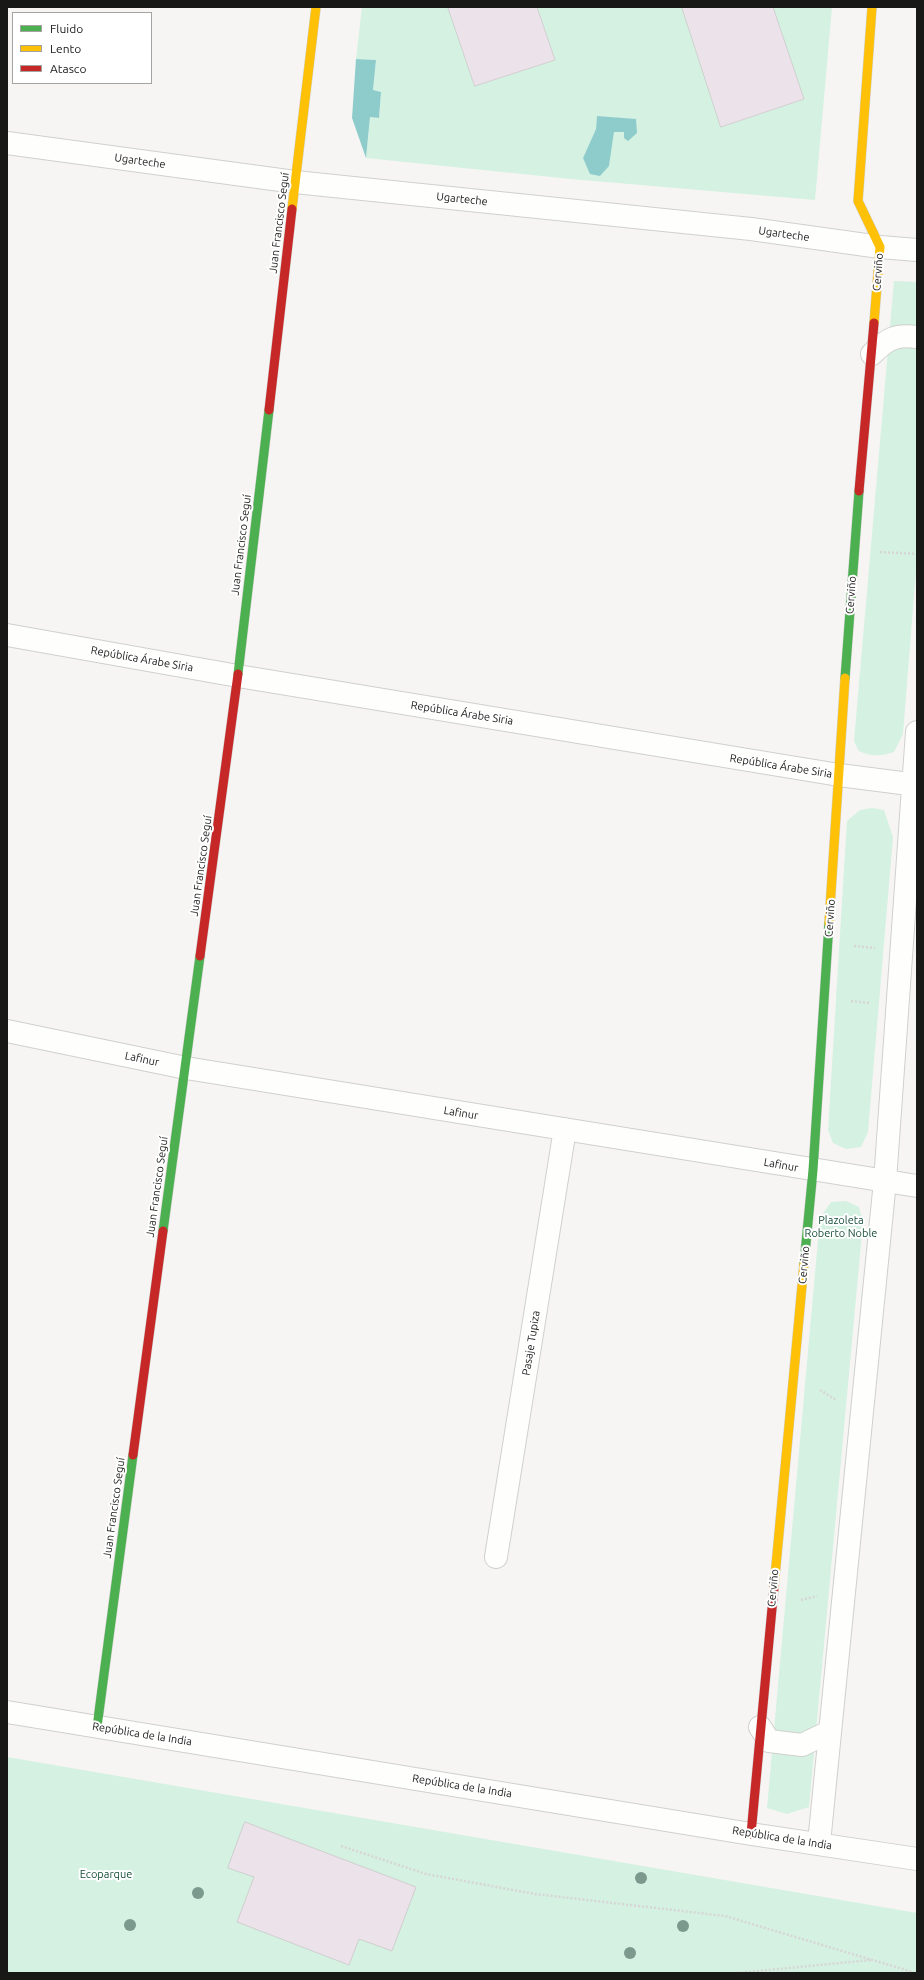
<!DOCTYPE html>
<html>
<head>
<meta charset="utf-8">
<style>
	body { margin:0 }
	#map { position:relative; width:924px; height:1980px; overflow:hidden; background:#f6f5f3; font-family:Ubuntu,sans-serif }
	canvas { display:block }
	.frame { position:absolute; inset:0; border:8px solid #181817; pointer-events:none }
	.legend { position:absolute; left:12px; top:12px; width:140px; height:72px; box-sizing:border-box; background:#fff; border:1px solid #a3a3a2; margin:0; padding:5px 7px; list-style:none; font-size:12px; color:#181817 }
	.legend li { display:flex; align-items:center; gap:8px; height:20px }
	.legend b { width:20px; border:1px solid #a3a3a2 }
</style>
</head>
<body>
<div id="map">
<canvas width="924" height="1980"></canvas>
<div class="frame"></div>
<ul class="legend">
<li><b style="height:5px;background:#4caf50"></b>Fluido</li>
<li><b style="height:5px;background:#ffc107"></b>Lento</li>
<li><b style="height:5px;background:#c62828"></b>Atasco</li>
</ul>
</div>
<script>
const ctx = document.querySelector('canvas').getContext('2d');
ctx.lineJoin = 'round';
function fillPath(path, color) { ctx.fillStyle = color; ctx.fill(path, 'evenodd'); }
function strokePath(path, color, width, dash) { ctx.strokeStyle = color; ctx.lineWidth = width; ctx.lineCap = dash ? 'butt' : 'round'; ctx.setLineDash(dash || []); ctx.stroke(path); }
function drawText(font, color, halo, rows, align = 'center') {
  ctx.font = font + ' Ubuntu,sans-serif'; ctx.lineWidth = 4; ctx.setLineDash([]); ctx.textBaseline = 'middle'; ctx.strokeStyle = halo; ctx.fillStyle = color; for (const [text, x, y, turn = 0] of rows) {
    ctx.save(); ctx.translate(x, y); ctx.rotate((+turn || 0) * Math.PI / 180); ctx.textAlign = isNaN(turn) ? turn : align; if (halo) ctx.strokeText(text, 0, 0); ctx.fillText(text, 0, 0); ctx.restore();
  }
}
const green = new Path2D(`
	M 362,7 L 448,7 L 475,86 L 555,60 L 537,7 L 682,7 L 721,127 L 804,99 L 773,7 L 832,7 L 815,200 L 571,179 L 366,158 L 370,117 L 379,118 L 381,92 L 373,91 L 376,60 L 356,59 ZM 597,116 L 636,120 L 624,132 L 614,131 L 609,165 L 583,158 L 596,129 Z
	M 894,281 L 917,282 L 917,558 L 903,734 L 894,752 C 881,756 872,757 859,751 L 854,741 Z
	M 872,808 L 884,810 L 893,837 L 868,1132 L 861,1147 L 846,1149 L 833,1143 L 828,1130 L 847,821 L 860,810 Z
	M 846,1201 L 859,1207 L 863,1222 L 809,1807 L 787,1814 L 767,1808 L 820,1218 L 831,1202 Z
	M 7,1757 L 917,1913 L 917,1973 L 7,1973 Z`);
const water = new Path2D(`
	M 356,59 L 376,60 L 373,90 L 381,92 L 379,118 L 370,117 L 366,158 L 352,118 Z
	M 597,116 L 636,119 L 637,133 L 628,141 L 624,138 L 624,132 L 614,132 L 609,166 L 600,176 L 590,174 L 583,158 L 596,129 Z`);
const building = new Path2D(`
	M 448,7 L 537,7 L 555,60 L 475,86 Z
	M 682,7 L 773,7 L 804,99 L 721,127 Z
	M 245,1822 L 416,1887 L 392,1951 L 359,1939 L 349,1965 L 237,1922 L 254,1877 L 228,1868 Z`);
const path = new Path2D(`
	M 880,552 L 917,554
	M 854,946 L 875,948
	M 851,1001 L 870,1003
	M 820,1390 L 836,1400
	M 801,1600 L 817,1596
	M 341,1846 L 426,1874 L 535,1894 L 725,1916 L 916,1973
	M 737,1973 L 871,1960`);
const street = new Path2D(`
	M 7,143 L 295,182 L 751,229 L 880,247 L 917,250
	M 872,354 C 887,339 895,334 917,337
	M 7,635 L 238,676 L 839,775 L 917,785
	M 7,1031 L 186,1068 L 917,1186
	M 496,1557 L 565,1129
	M 7,1712 L 751,1834 L 917,1859
	M 760,1727 L 769,1741 L 802,1745 L 829,1732
	M 819,1843 L 885,1181 L 917,732`);
const fast = new Path2D(`
	M 238,674 L 269,410
	M 845,678 L 859,491
	M 163,1231 L 200,956
	M 804,1264 L 813,1170 L 829,923
	M 97,1727 L 133,1455`);
const slow = new Path2D(`
	M 872,7 L 858,201 L 880,247 L 874,323
	M 292,209 L 316,7
	M 829,923 L 845,678
	M 774,1587 L 804,1264`);
const jam = new Path2D(`
	M 269,410 L 292,209
	M 859,491 L 874,323
	M 200,956 L 238,674
	M 133,1455 L 163,1231
	M 751,1834 L 774,1587`);
const trees = [
	[641,1878],
	[198,1893],
	[130,1925],
	[683,1926],
	[630,1953]
];
const streetNames = [
	["Ugarteche",140,161,8],
	["Ugarteche",462,199,6],
	["Juan Francisco Seguí",279,223,-83],
	["Ugarteche",784,234,8],
	["Cerviño",878,272,-86],
	["Juan Francisco Seguí",241,545,-83],
	["Cerviño",851,595,-86],
	["República Árabe Siria",142,659,10],
	["República Árabe Siria",462,713,9],
	["República Árabe Siria",781,766,9],
	["Juan Francisco Seguí",201,866,-82],
	["Cerviño",830,918,-86],
	["Lafinur",142,1059,12],
	["Lafinur",461,1113,9],
	["Lafinur",781,1165,10],
	["Juan Francisco Seguí",157,1187,-82],
	["Cerviño",804,1265,-85],
	["Pasaje Tupiza",531,1343,-81],
	["Juan Francisco Seguí",114,1508,-82],
	["Cerviño",773,1588,-85],
	["República de la India",142,1734,9],
	["República de la India",462,1786,9],
	["República de la India",782,1838,9]
];
const parkNames = [
	["Plazoleta",841,1220],
	["Roberto Noble",841,1233],
	["Ecoparque",106,1874]
];
fillPath(green, '#d4f1e2');
fillPath(water, '#8ecccb');
fillPath(building, '#ece2ea');
strokePath(building, '#d0cfcf', 1);
strokePath(street, '#d0d0ce', 24);
strokePath(fast, '#d0d0ce', 10);
strokePath(slow, '#d0d0ce', 10);
strokePath(jam, '#d0d0ce', 10);
strokePath(path, '#d7d6d5', 2.5, [2, 2]);
strokePath(street, '#fefefd', 22);
strokePath(fast, '#4caf50', 9);
strokePath(slow, '#ffc107', 9);
strokePath(jam, '#c62828', 9);
ctx.fillStyle = '#7b998d';
for (const [x, y] of trees) { ctx.beginPath(); ctx.arc(x, y, 6, 0, 2 * Math.PI); ctx.fill(); }
drawText('11px', '#181817', '#fff', streetNames);
drawText('11px', '#174e39', '#fff', parkNames);
</script>
</body>
</html>
